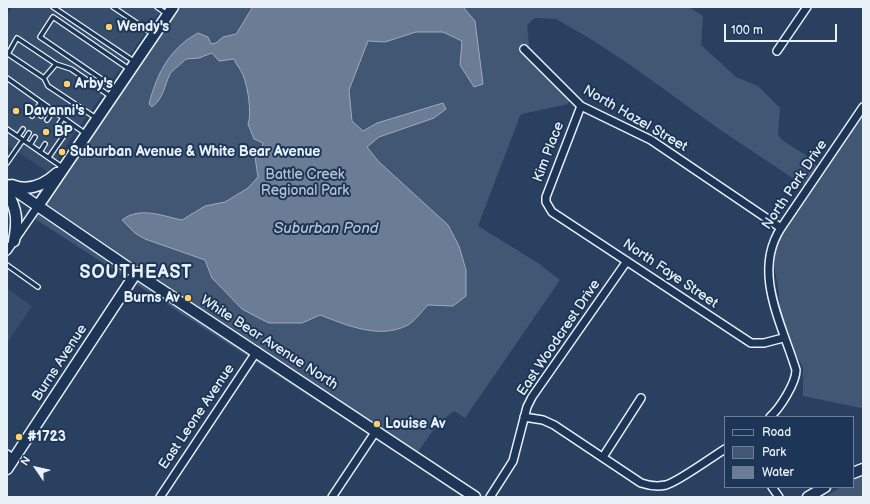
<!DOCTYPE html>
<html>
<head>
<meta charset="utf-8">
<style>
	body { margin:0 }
	#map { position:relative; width:870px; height:504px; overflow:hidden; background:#294061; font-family:"Balsamiq Sans",sans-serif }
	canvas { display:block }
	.frame { position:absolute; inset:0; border:8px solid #e8f1f8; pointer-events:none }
	.legend { position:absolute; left:724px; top:416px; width:130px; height:72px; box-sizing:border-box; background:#1d3557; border:1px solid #6e8097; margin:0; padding:5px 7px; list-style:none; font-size:12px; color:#e8f1f8 }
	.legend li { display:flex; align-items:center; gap:8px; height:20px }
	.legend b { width:20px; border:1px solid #6e8097 }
	.north { position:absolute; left:16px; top:448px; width:40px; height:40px; -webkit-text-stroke:3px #1d3557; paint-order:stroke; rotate:304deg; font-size:11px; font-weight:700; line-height:16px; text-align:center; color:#e8f1f8 }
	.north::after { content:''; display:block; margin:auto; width:14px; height:18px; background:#e8f1f8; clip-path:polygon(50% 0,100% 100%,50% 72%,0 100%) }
	.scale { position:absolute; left:724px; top:24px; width:113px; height:18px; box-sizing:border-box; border:2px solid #e8f1f8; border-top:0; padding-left:5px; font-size:12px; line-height:14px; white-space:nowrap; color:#e8f1f8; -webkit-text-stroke:3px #1d3557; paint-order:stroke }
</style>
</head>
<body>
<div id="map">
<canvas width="870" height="504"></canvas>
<div class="frame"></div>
<ul class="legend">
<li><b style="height:5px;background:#1d3557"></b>Road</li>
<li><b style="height:11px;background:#415774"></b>Park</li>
<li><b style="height:11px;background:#6b7c95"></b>Water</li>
</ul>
<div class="north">N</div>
<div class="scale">100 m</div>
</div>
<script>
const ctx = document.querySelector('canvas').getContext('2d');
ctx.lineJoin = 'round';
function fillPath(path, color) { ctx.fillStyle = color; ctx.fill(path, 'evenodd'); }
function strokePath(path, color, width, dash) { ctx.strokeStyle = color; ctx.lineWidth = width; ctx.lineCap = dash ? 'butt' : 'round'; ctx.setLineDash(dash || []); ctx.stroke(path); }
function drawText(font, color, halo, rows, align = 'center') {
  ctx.font = font + ' "Balsamiq Sans",sans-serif'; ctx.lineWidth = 4; ctx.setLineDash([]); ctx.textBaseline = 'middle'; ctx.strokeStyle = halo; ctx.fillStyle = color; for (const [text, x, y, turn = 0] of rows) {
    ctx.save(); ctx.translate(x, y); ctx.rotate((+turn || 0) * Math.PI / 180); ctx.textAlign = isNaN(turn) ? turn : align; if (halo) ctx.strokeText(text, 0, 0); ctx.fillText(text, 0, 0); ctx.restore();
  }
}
const built = new Path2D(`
	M 12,7 L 163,7 L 48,172 L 7,145 L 7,15 Z
	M 7,288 L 32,306 L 7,343 Z`);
const green = new Path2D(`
	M 168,7 L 689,7 L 703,16 L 701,45 L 736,77 L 758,86 L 780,108 L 778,135 L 782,140 L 815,161 L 814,164 L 821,169 L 863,108 L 863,411 L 861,408 L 803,396 L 803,367 L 790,344 L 788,331 L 781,316 L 778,286 L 773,261 L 777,242 L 812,191 L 719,129 L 629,64 L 589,38 L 556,19 L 535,18 L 527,25 L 530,54 L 573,92 L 568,104 L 522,114 L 520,116 L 478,226 L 538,263 L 560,280 L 465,418 L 454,411 C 437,423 427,438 416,455 L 387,437 L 383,444 L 26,213 Z
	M 863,474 L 863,497 L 825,497 L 841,487 L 853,487 L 853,480 Z`);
const water = new Path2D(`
	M 253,7 L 463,7 L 475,21 L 483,84 L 474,87 L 460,65 L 462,41 L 443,32 L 416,32 L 385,42 L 368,41 L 349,90 L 352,121 L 363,131 L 377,123 L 443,103 L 446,109 L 434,118 L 379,137 L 367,147 L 378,161 L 448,225 L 459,246 L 466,270 L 466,296 L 453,306 L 428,305 C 422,311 415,321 408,325 C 379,340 347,325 320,315 L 302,323 L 269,323 L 255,316 L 242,309 L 212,278 L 205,260 L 145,239 L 135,233 L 122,220 C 140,206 162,216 182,220 L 205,206 L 225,202 L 248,188 L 258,177 L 255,157 L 261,151 L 263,143 L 254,139 L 248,124 C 252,114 248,87 243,75 C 241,69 236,65 234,59 L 219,61 L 212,53 L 199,58 L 186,59 C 182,63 173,70 170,74 C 164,86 164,98 152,107 L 149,104 C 157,73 170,48 198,33 L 208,37 L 211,44 L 216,43 L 223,37 L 236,34 Z`);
const lane = new Path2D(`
	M 53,7 L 135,62
	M 113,7 L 153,34
	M 157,7 L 167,14
	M 7,78 L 86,134
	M 44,78 L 56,64
	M 116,89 L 40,37 L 53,17 L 129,69
	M 32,116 L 41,102
	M 41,116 L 47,106
	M 96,118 L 48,86 L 44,78 L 8,54 L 17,38 L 56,64 L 71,69 L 110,96
	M 47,120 L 53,111
	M 57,127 L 63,118
	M 7,129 L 23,140
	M 18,136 L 23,129
	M 24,141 L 29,133
	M 30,145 L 35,137
	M 40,152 L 45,144
	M 49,157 L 72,124
	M 7,163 L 23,140 L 62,167
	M 7,265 L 38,287`);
const street = new Path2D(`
	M 524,49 L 581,106 L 651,140 L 781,228
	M 777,51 L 807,7
	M 581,106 L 546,197 L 546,202 L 552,212 L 751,343 L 764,343 L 783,338
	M 7,251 L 38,206
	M 524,417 L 543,420 L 554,425 L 641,483 C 650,486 657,487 666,485 C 678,482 712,457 725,449
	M 770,417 C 780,408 796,383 796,370 C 782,324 752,272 781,228 L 863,107
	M 7,454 L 14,459
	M 603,457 L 641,398
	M 772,487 L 779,497
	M 160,497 L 257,351
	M 332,497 L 376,431
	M 490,497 L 513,461 L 527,407 L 532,397 L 627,261`);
const secondary = new Path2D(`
	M 7,185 L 136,273 L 475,497
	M 12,185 C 29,192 44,185 57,173
	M 7,192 C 17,209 18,221 14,241
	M 38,206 L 173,7
	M 7,469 L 136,273
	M 853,473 L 863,469
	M 808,497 L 825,487`);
const markers = [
	[109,27,4,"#ffd166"],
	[67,84,4,"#ffd166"],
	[16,111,4,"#ffd166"],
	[46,132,4,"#ffd166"],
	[62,152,4,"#ffd166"],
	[188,298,4,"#ffd166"],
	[377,424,4,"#ffd166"],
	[19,437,4,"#ffd166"]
];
const poiNames = [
	["Wendy's",117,27],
	["Arby's",75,84],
	["Davanni's",24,111],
	["BP",54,132],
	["Suburban Avenue & White Bear Avenue",70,152],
	["Burns Av",180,298,"right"],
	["Louise Av",385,424],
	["#1723",27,437]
];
const streetNames = [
	["North Hazel Street",635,119,30],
	["Kim Place",549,152,-69],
	["North Park Drive",795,185,-56],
	["North Faye Street",670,274,34],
	["East Woodcrest Drive",559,338,-56],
	["White Bear Avenue North",269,343,33],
	["Burns Avenue",60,363,-57],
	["East Leone Avenue",197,417,-56]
];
const parkNames = [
	["Battle Creek",305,175],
	["Regional Park",305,191]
];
const waterNames = [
	["Suburban Pond",326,229]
];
const districtNames = [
	["SOUTHEAST",136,273]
];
fillPath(built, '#364d6b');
fillPath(green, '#415774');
fillPath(water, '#6b7c95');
strokePath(water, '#9dabbd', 1);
strokePath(lane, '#e8f1f8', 6);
strokePath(street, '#e8f1f8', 10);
strokePath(secondary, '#e8f1f8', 13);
strokePath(lane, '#1d3557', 3.5);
strokePath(street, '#1d3557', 7);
strokePath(secondary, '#1d3557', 10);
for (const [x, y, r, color] of markers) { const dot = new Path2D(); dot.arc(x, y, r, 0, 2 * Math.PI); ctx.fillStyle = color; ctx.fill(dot); strokePath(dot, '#1d3557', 1.5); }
drawText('bold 14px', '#e8f1f8', '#1d3557', poiNames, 'left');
drawText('14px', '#e8f1f8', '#1d3557', streetNames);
drawText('14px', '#b6c3d0', '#1d3557', parkNames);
drawText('italic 15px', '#b6c2d0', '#1d3557', waterNames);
ctx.letterSpacing = '1px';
drawText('bold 18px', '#e8f1f8', '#1d3557', districtNames);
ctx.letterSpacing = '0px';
</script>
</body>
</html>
